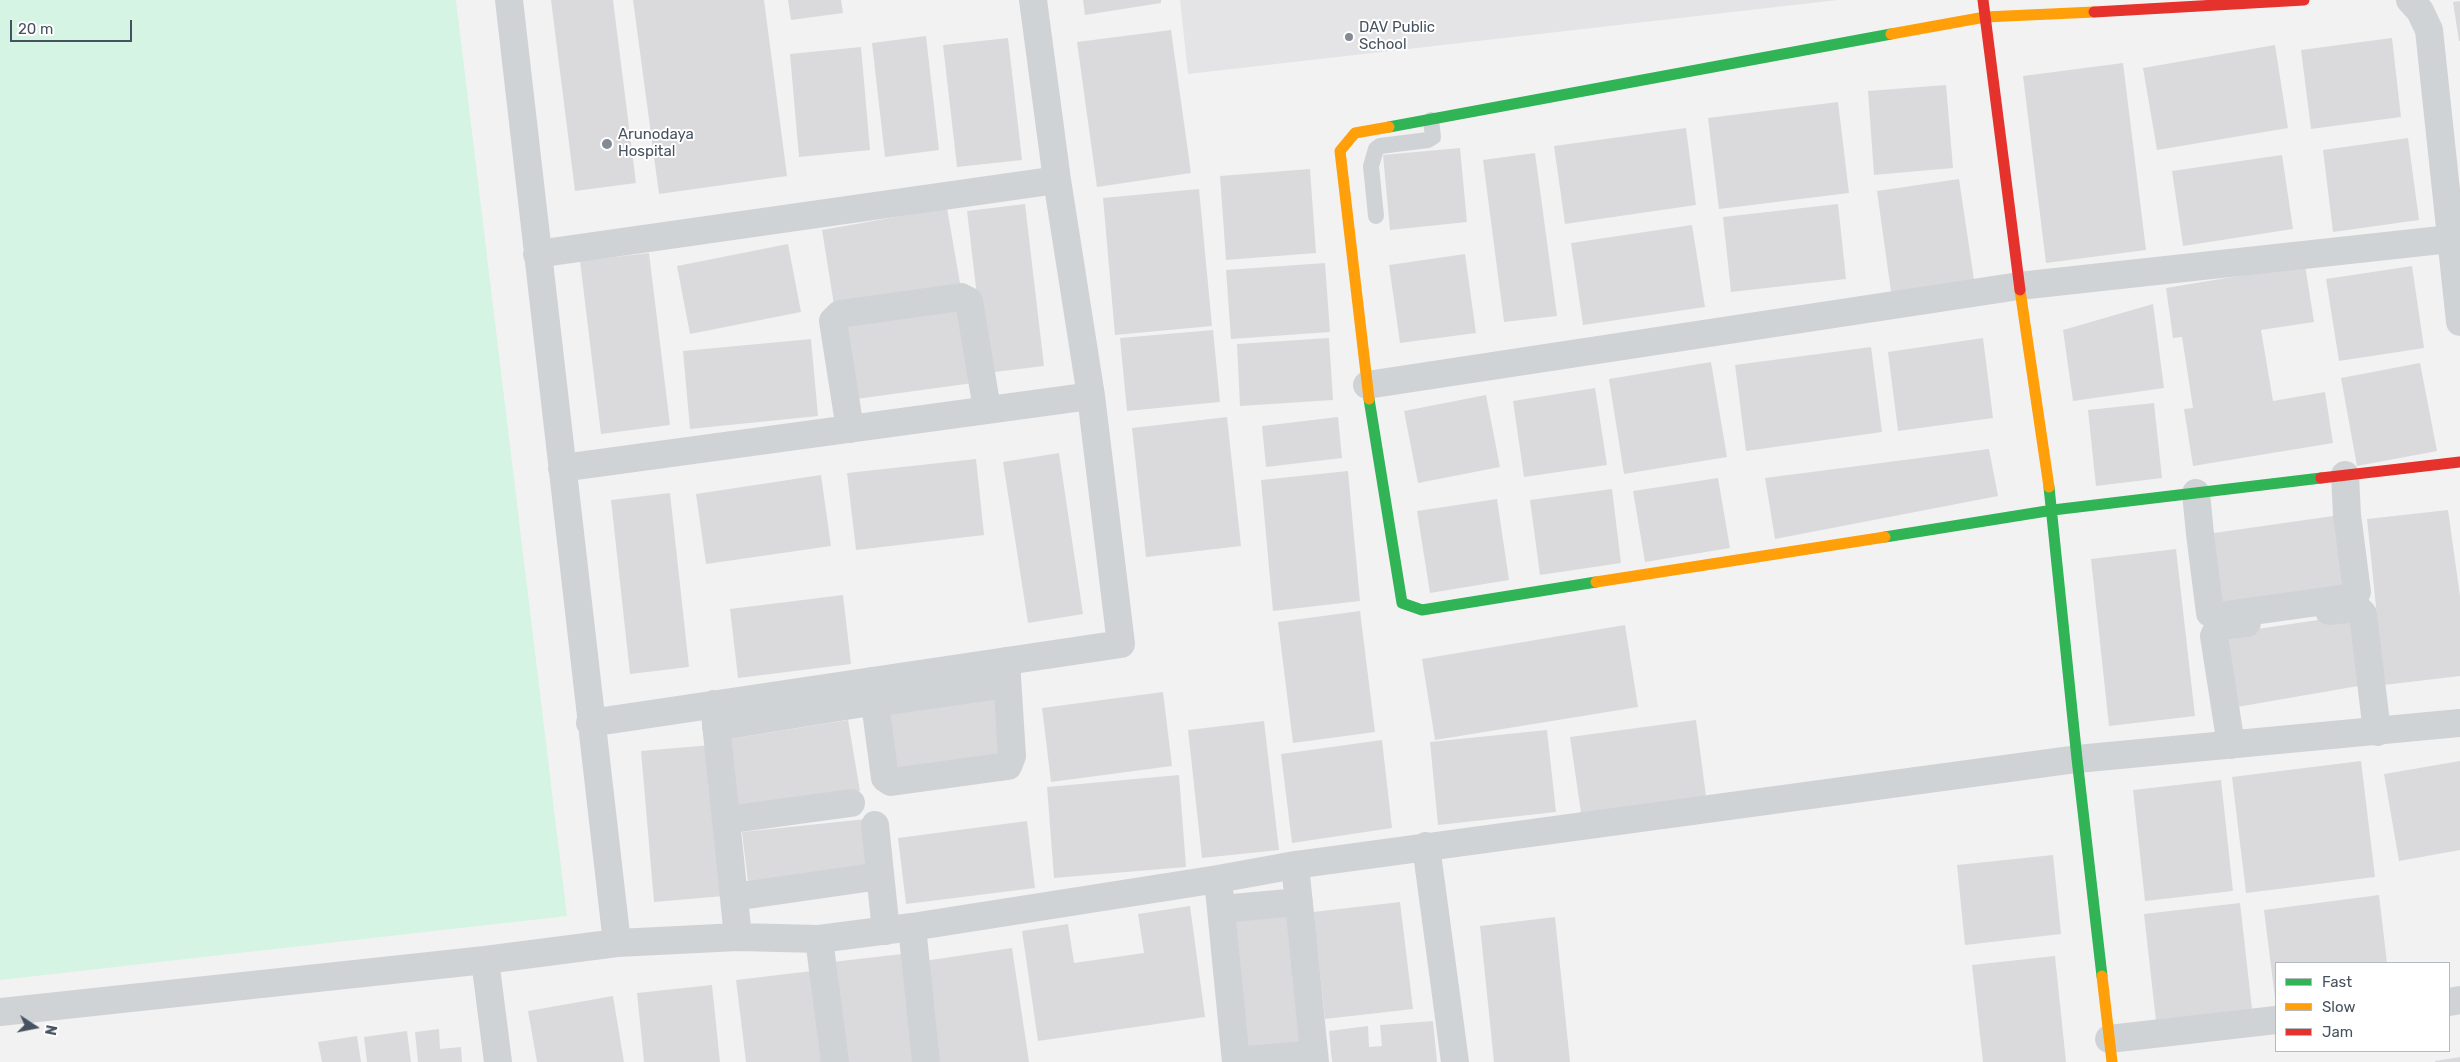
<!DOCTYPE html>
<html>
<head>
<meta charset="utf-8">
<style>
	body { margin:0 }
	#map { position:relative; width:2460px; height:1062px; overflow:hidden; background:#f3f2f2; font-family:Rubik,sans-serif }
	canvas { display:block }
	.legend { position:absolute; left:2275px; top:962px; width:175px; height:90px; box-sizing:border-box; background:#fff; border:1px solid #b5bac0; margin:0; padding:6px 9px; list-style:none; font-size:15px; color:#475261 }
	.legend li { display:flex; align-items:center; gap:10px; height:25px }
	.legend b { width:25px; border:1px solid #b5bac0 }
	.north { position:absolute; left:10px; top:1002px; width:50px; height:50px; -webkit-text-stroke:4px #fff; paint-order:stroke; rotate:101deg; font-size:14px; font-weight:700; line-height:20px; text-align:center; color:#475261 }
	.north::after { content:''; display:block; margin:auto; width:18px; height:22px; background:#475261; clip-path:polygon(50% 0,100% 100%,50% 72%,0 100%) }
	.scale { position:absolute; left:10px; top:20px; width:122px; height:22px; box-sizing:border-box; border:2px solid #475261; border-top:0; padding-left:6px; font-size:15px; line-height:18px; white-space:nowrap; color:#475261; -webkit-text-stroke:4px #fff; paint-order:stroke }
</style>
</head>
<body>
<div id="map">
<canvas width="2460" height="1062"></canvas>
<ul class="legend">
<li><b style="height:6px;background:#30b455"></b>Fast</li>
<li><b style="height:6px;background:#ff9f0a"></b>Slow</li>
<li><b style="height:6px;background:#e5322d"></b>Jam</li>
</ul>
<div class="north">N</div>
<div class="scale">20 m</div>
</div>
<script>
const ctx = document.querySelector('canvas').getContext('2d');
ctx.lineJoin = 'round';
function fillPath(path, color) { ctx.fillStyle = color; ctx.fill(path, 'evenodd'); }
function strokePath(path, color, width, dash) { ctx.strokeStyle = color; ctx.lineWidth = width; ctx.lineCap = dash ? 'butt' : 'round'; ctx.setLineDash(dash || []); ctx.stroke(path); }
function drawText(font, color, halo, rows, align = 'center') {
  ctx.font = font + ' Rubik,sans-serif'; ctx.lineWidth = 4; ctx.setLineDash([]); ctx.textBaseline = 'middle'; ctx.strokeStyle = halo; ctx.fillStyle = color; for (const [text, x, y, turn = 0] of rows) {
    ctx.save(); ctx.translate(x, y); ctx.rotate((+turn || 0) * Math.PI / 180); ctx.textAlign = isNaN(turn) ? turn : align; if (halo) ctx.strokeText(text, 0, 0); ctx.fillText(text, 0, 0); ctx.restore();
  }
}
const education = new Path2D(`
	M 1180,0 L 1838,0 L 1188,74 Z`);
const green = new Path2D(`
	M 0,0 L 456,0 L 567,916 L 0,980 Z`);
const building = new Path2D(`
	M 551,0 L 613,0 L 636,183 L 575,191 Z
	M 633,0 L 764,0 L 787,176 L 659,194 Z
	M 788,0 L 841,0 L 843,13 L 791,20 Z
	M 1083,0 L 1161,0 L 1161,3 L 1085,15 Z
	M 2460,1 L 2460,41 L 2459,41 L 2453,2 Z
	M 1171,30 L 1191,173 L 1097,187 L 1077,42 Z
	M 926,36 L 939,150 L 885,157 L 872,43 Z
	M 1008,38 L 1022,160 L 957,167 L 943,45 Z
	M 2392,38 L 2401,117 L 2311,129 L 2301,50 Z
	M 2275,45 L 2288,128 L 2157,150 L 2143,68 Z
	M 861,47 L 870,150 L 799,157 L 790,54 Z
	M 2123,63 L 2146,250 L 2046,263 L 2023,76 Z
	M 1946,85 L 1953,168 L 1874,175 L 1868,91 Z
	M 1838,102 L 1849,193 L 1719,209 L 1708,118 Z
	M 1686,128 L 1696,205 L 1565,224 L 1554,146 Z
	M 2408,138 L 2419,220 L 2333,232 L 2323,150 Z
	M 1460,148 L 1467,222 L 1390,230 L 1383,155 Z
	M 1535,153 L 1557,316 L 1504,322 L 1483,160 Z
	M 2282,155 L 2293,229 L 2183,246 L 2172,171 Z
	M 1310,169 L 1316,253 L 1226,260 L 1220,176 Z
	M 1959,179 L 1974,280 L 1891,292 L 1877,191 Z
	M 1199,189 L 1212,326 L 1115,335 L 1103,198 Z
	M 1025,204 L 1044,366 L 986,373 L 967,211 Z
	M 1838,204 L 1846,279 L 1731,292 L 1723,217 Z
	M 947,208 L 961,289 L 835,311 L 822,230 Z
	M 1692,225 L 1705,307 L 1583,325 L 1571,243 Z
	M 788,244 L 801,312 L 690,334 L 677,266 Z
	M 649,253 L 670,425 L 601,434 L 580,261 Z
	M 1465,254 L 1476,333 L 1400,343 L 1389,265 Z
	M 1325,263 L 1330,332 L 1231,339 L 1226,270 Z
	M 2305,265 L 2314,322 L 2261,330 L 2273,401 L 2325,392 L 2333,443 L 2193,466 L 2184,409 L 2193,408 L 2182,337 L 2173,338 L 2166,288 Z
	M 2412,266 L 2424,348 L 2339,361 L 2326,279 Z
	M 962,302 L 973,383 L 849,400 L 839,320 Z
	M 2153,304 L 2164,388 L 2073,401 L 2063,330 Z
	M 1213,330 L 1220,402 L 1127,411 L 1120,338 Z
	M 1329,338 L 1333,400 L 1240,406 L 1237,344 Z
	M 1983,338 L 1993,418 L 1898,431 L 1888,352 Z
	M 811,339 L 818,416 L 690,429 L 683,351 Z
	M 1871,347 L 1882,432 L 1746,451 L 1735,365 Z
	M 1711,362 L 1727,457 L 1624,474 L 1609,379 Z
	M 2420,363 L 2437,451 L 2357,466 L 2341,378 Z
	M 1595,388 L 1607,465 L 1524,477 L 1513,401 Z
	M 1486,395 L 1500,467 L 1418,483 L 1404,411 Z
	M 2154,403 L 2162,478 L 2096,486 L 2088,410 Z
	M 1227,417 L 1241,546 L 1146,557 L 1132,428 Z
	M 1338,417 L 1342,458 L 1266,467 L 1262,426 Z
	M 1989,449 L 1998,496 L 1775,539 L 1765,478 Z
	M 1059,453 L 1083,614 L 1028,623 L 1003,462 Z
	M 976,459 L 984,535 L 856,550 L 847,473 Z
	M 1348,471 L 1360,601 L 1273,611 L 1261,480 Z
	M 821,475 L 831,546 L 706,564 L 696,494 Z
	M 1718,478 L 1730,548 L 1645,562 L 1633,491 Z
	M 1612,489 L 1621,563 L 1540,575 L 1530,500 Z
	M 670,493 L 689,667 L 630,674 L 611,500 Z
	M 1497,499 L 1509,580 L 1430,593 L 1417,511 Z
	M 2448,510 L 2460,596 L 2460,676 L 2384,685 L 2367,519 Z
	M 2340,515 L 2350,589 L 2215,610 L 2207,534 Z
	M 2176,549 L 2195,716 L 2109,726 L 2091,559 Z
	M 843,595 L 851,664 L 738,678 L 730,609 Z
	M 1360,611 L 1375,732 L 1293,743 L 1278,622 Z
	M 2358,614 L 2364,685 L 2237,707 L 2217,635 Z
	M 1625,625 L 1638,707 L 1435,740 L 1422,659 Z
	M 1000,691 L 1009,760 L 892,778 L 882,707 Z
	M 1163,692 L 1172,766 L 1051,782 L 1042,708 Z
	M 848,720 L 860,791 L 733,810 L 723,740 Z
	M 1696,720 L 1706,796 L 1581,813 L 1570,737 Z
	M 1264,721 L 1279,850 L 1202,858 L 1188,730 Z
	M 1547,730 L 1556,812 L 1438,825 L 1430,742 Z
	M 1382,740 L 1392,828 L 1292,843 L 1281,754 Z
	M 711,745 L 724,896 L 654,902 L 641,751 Z
	M 2361,761 L 2375,877 L 2246,893 L 2232,777 Z
	M 2460,761 L 2460,850 L 2399,861 L 2384,774 Z
	M 1179,775 L 1186,867 L 1054,878 L 1047,787 Z
	M 2221,780 L 2233,891 L 2145,901 L 2133,790 Z
	M 866,819 L 870,874 L 749,890 L 742,832 Z
	M 1027,821 L 1035,888 L 906,904 L 898,838 Z
	M 2053,855 L 2061,934 L 1965,945 L 1957,865 Z
	M 2379,895 L 2387,963 L 2276,963 L 2275,998 L 2264,910 Z
	M 1400,902 L 1413,1009 L 1325,1019 L 1313,912 Z
	M 2240,903 L 2252,1009 L 2156,1021 L 2144,914 Z
	M 1190,906 L 1205,1017 L 1038,1041 L 1022,931 L 1068,924 L 1074,963 L 1144,953 L 1138,914 Z
	M 1292,907 L 1308,1047 L 1245,1055 L 1229,912 Z
	M 1555,917 L 1570,1062 L 1494,1062 L 1480,926 Z
	M 1012,948 L 1029,1062 L 939,1062 L 924,961 Z
	M 911,953 L 921,1062 L 843,1062 L 832,962 Z
	M 2055,956 L 2066,1062 L 1983,1062 L 1972,965 Z
	M 812,971 L 822,1062 L 746,1062 L 736,980 Z
	M 712,985 L 720,1062 L 644,1062 L 637,993 Z
	M 613,996 L 624,1062 L 537,1062 L 528,1011 Z
	M 1433,1021 L 1437,1062 L 1332,1062 L 1329,1031 L 1368,1026 L 1369,1047 L 1382,1046 L 1380,1025 Z
	M 439,1029 L 440,1049 L 461,1047 L 462,1062 L 418,1062 L 415,1032 Z
	M 407,1031 L 411,1062 L 367,1062 L 364,1037 Z
	M 357,1036 L 361,1062 L 322,1062 L 318,1042 Z
	M 2460,1057 L 2460,1062 L 2435,1062 L 2435,1061 Z`);
const lane = new Path2D(`
	M 1376,216 L 1371,166 L 1376,149 L 1380,146 L 1428,140 L 1433,137 L 1431,120`);
const street = new Path2D(`
	M 509,0 L 617,943
	M 2410,0 L 2420,11 L 2429,30 L 2460,322
	M 537,254 L 1057,180
	M 1367,385 L 2019,286 L 2450,239
	M 850,429 L 833,321 L 840,314 L 961,297 L 969,301 L 987,409
	M 562,468 L 1091,396
	M 2196,493 L 2200,534 L 2210,613 L 2218,616 L 2354,597 L 2357,592 L 2347,515 L 2345,475
	M 2329,611 L 2357,608 L 2363,614 L 2377,732
	M 872,681 L 885,778 L 891,782 L 1008,766 L 1012,756 L 1006,661
	M 875,703 L 1007,684
	M 714,704 L 738,937
	M 590,723 L 1121,644 L 1091,396 L 1057,180 L 1033,0
	M 716,727 L 858,704
	M 2231,745 L 2214,636 L 2219,626 L 2247,623
	M 726,820 L 851,803
	M 875,825 L 886,931
	M 1426,846 L 1455,1062
	M 1295,865 L 1315,1062
	M 1218,879 L 1236,1062
	M 734,897 L 880,876
	M 1221,909 L 1299,902
	M 912,927 L 926,1062
	M 819,939 L 835,1062
	M 2449,1002 L 2460,1000
	M 0,1012 L 485,960
	M 2109,1039 L 2276,1020
	M 1236,1061 L 1314,1054
	M 498,1062 L 485,960 L 617,943 L 738,937 L 819,939 L 912,927 L 1218,879 L 1295,865 L 2077,759 L 2460,723`);
const fast = new Path2D(`
	M 1389,127 L 1891,34
	M 1369,399 L 1402,603 L 1422,610 L 1596,582
	M 2049,487 L 2077,759 L 2102,976
	M 1885,537 L 2053,510 L 2321,478`);
const slow = new Path2D(`
	M 1891,34 L 1985,17 L 2094,12
	M 2020,290 L 2049,487
	M 1369,399 L 1340,151 L 1355,133 L 1389,127
	M 1596,582 L 1885,537
	M 2102,976 L 2112,1062`);
const jam = new Path2D(`
	M 1983,0 L 2020,290
	M 2094,12 L 2304,0
	M 2321,478 L 2460,462`);
const markers = [
	[1349,37,5,"#838a94"],
	[607,144,6,"#838a94"]
];
const poiNames = [
	["DAV Public",1359,28],
	["School",1359,45],
	["Arunodaya",618,135],
	["Hospital",618,152]
];
fillPath(education, '#e4e3e5');
fillPath(green, '#d5f4e3');
fillPath(building, '#dadadd');
strokePath(lane, '#d0d3d6', 16);
strokePath(street, '#d0d3d6', 28);
strokePath(fast, '#30b455', 11);
strokePath(slow, '#ff9f0a', 11);
strokePath(jam, '#e5322d', 11);
for (const [x, y, r, color] of markers) { const dot = new Path2D(); dot.arc(x, y, r, 0, 2 * Math.PI); ctx.fillStyle = color; ctx.fill(dot); strokePath(dot, '#fff', 2); }
drawText('15px', '#475261', '#fff', poiNames, 'left');
</script>
</body>
</html>
